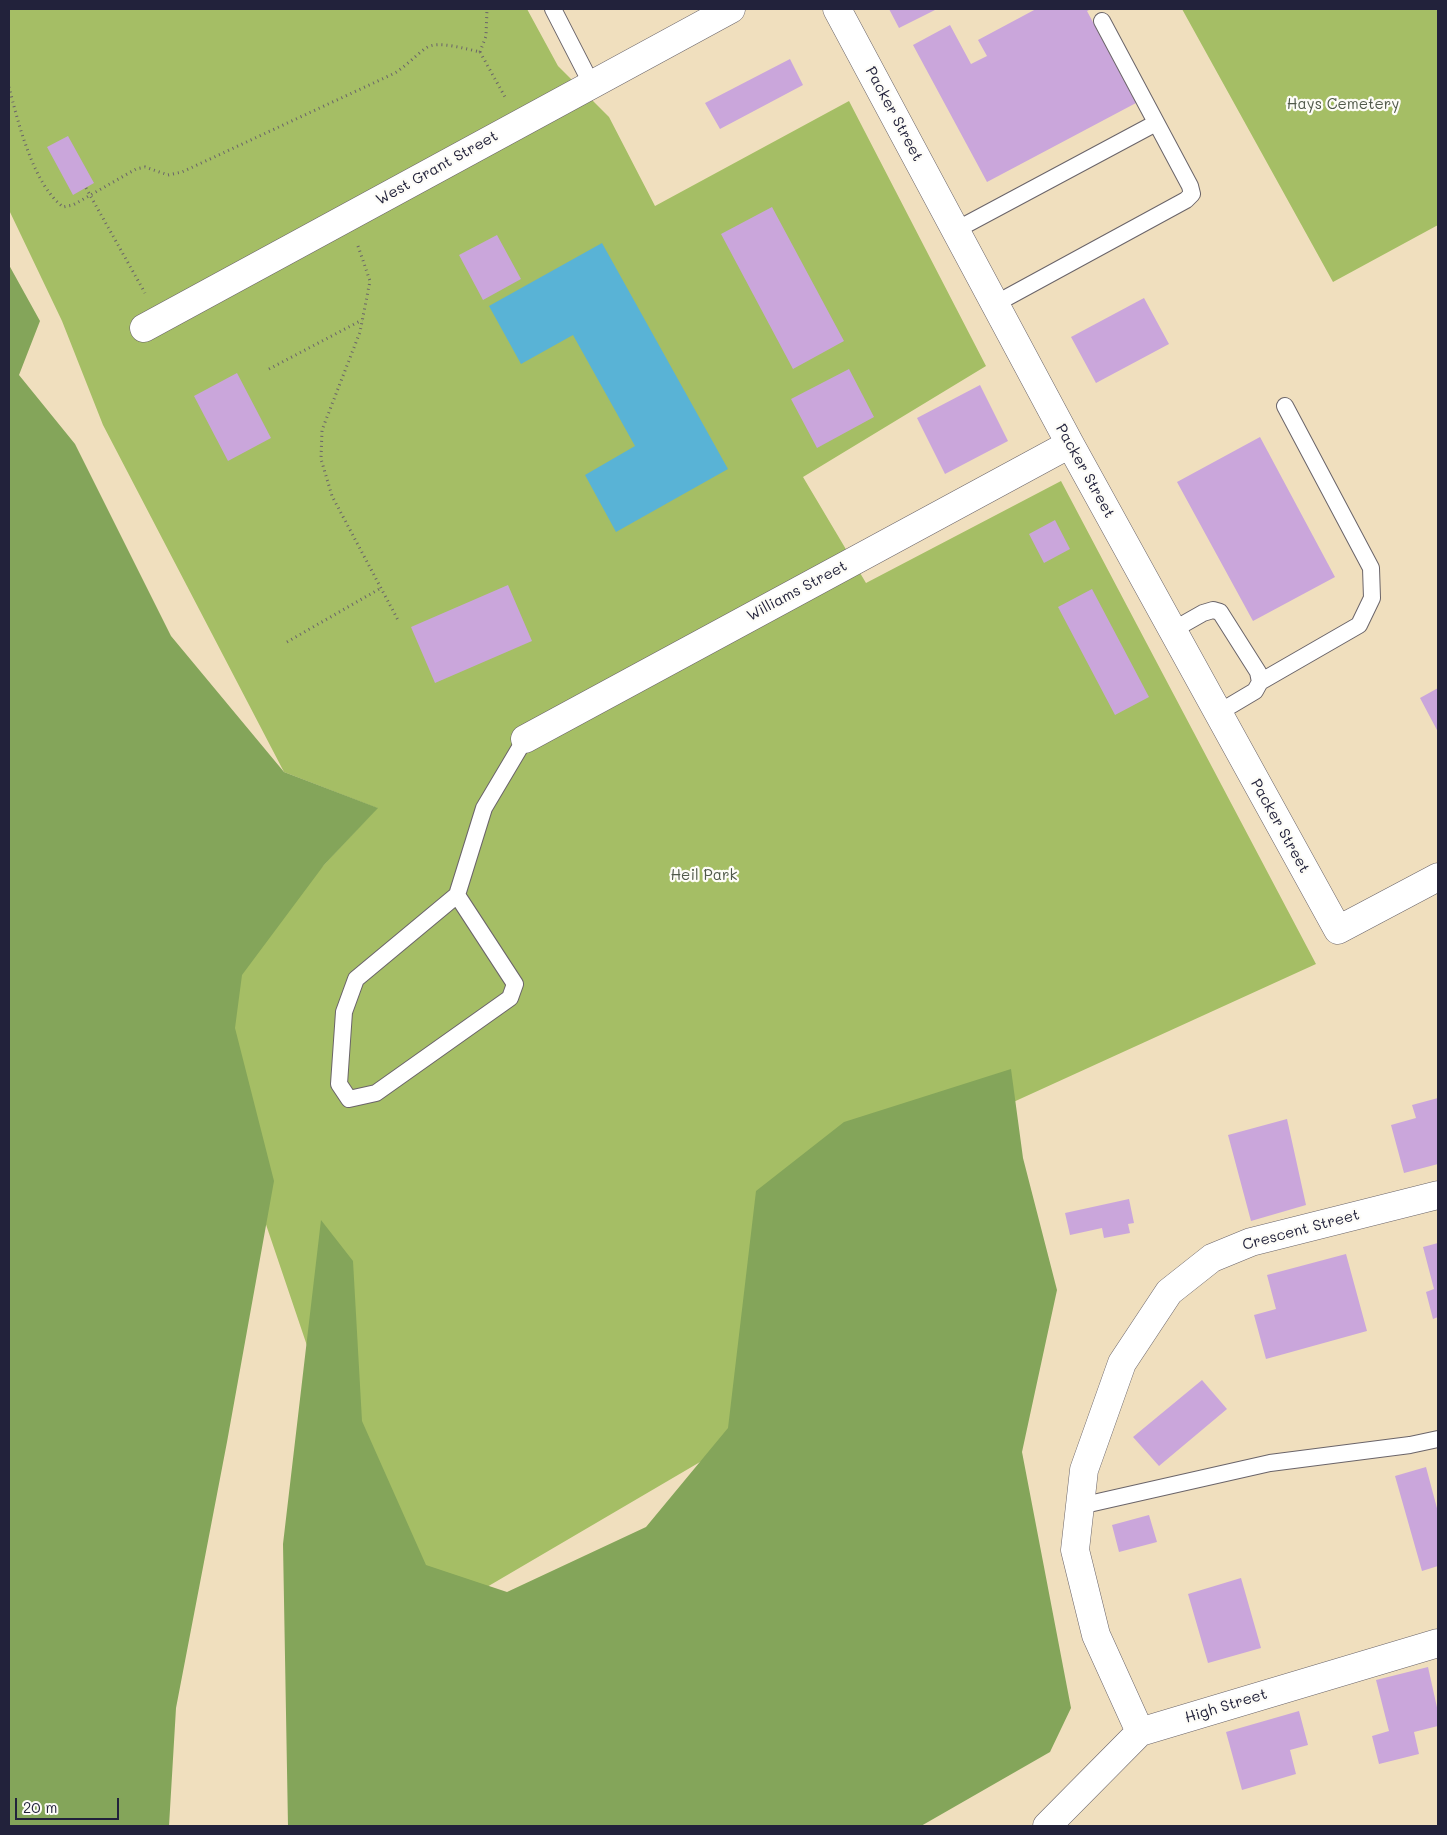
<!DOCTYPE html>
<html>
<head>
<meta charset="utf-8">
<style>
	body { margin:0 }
	#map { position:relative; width:1447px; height:1835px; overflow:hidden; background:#f0dfbe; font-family:Mali,sans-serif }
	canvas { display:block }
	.frame { position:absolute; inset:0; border:10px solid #22223b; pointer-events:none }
	.scale { position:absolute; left:15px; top:1798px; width:104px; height:22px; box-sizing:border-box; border:2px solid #22223b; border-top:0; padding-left:6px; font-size:15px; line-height:18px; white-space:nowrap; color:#22223b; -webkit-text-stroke:4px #fdfcf7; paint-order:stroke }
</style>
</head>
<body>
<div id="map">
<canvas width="1447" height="1835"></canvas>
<div class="frame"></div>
<div class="scale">20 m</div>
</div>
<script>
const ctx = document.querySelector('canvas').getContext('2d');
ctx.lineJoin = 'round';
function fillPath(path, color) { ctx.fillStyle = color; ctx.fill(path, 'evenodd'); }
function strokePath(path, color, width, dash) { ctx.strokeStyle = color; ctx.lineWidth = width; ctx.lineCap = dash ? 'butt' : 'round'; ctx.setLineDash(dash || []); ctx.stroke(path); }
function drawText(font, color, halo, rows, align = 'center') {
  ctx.font = font + ' Mali,sans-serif'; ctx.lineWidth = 4.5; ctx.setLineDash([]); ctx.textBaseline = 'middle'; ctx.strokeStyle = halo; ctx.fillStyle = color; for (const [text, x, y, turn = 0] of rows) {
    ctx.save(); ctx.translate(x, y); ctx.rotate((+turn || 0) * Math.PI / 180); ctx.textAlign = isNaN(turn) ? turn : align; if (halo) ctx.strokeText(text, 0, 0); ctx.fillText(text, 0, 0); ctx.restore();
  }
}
const green = new Path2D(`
	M 9,9 L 527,9 L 558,66 L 609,117 L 655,206 L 849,101 L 986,366 L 803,477 L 866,583 L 1061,481 L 1316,964 L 759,1218 L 741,1438 L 405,1635 L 192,1006 L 377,808 L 284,772 L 103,425 L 62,321 L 9,210 Z
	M 1182,9 L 1438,9 L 1438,225 L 1333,282 Z`);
const forest = new Path2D(`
	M 9,265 L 40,321 L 19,375 L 75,444 L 171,636 L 284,772 L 378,808 L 324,865 L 242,975 L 235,1028 L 274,1181 L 227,1442 L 176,1708 L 169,1826 L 9,1826 Z
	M 1011,1069 L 1023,1158 L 1057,1290 L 1022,1452 L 1071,1708 L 1050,1752 L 921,1826 L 288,1826 L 283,1544 L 321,1220 L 353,1261 L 362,1421 L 426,1565 L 507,1592 L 646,1527 L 728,1428 L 756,1191 L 844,1122 Z`);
const water = new Path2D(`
	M 602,243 L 728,469 L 616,532 L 585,475 L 635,446 L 573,335 L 521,364 L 489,306 Z`);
const building = new Path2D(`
	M 889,9 L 937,9 L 899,28 Z
	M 1036,9 L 1091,9 L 1087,11 L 1136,103 L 987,182 L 913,45 L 950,25 L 971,64 L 987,56 L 978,40 Z
	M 790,59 L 803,85 L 720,129 L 705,103 Z
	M 68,136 L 94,183 L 73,195 L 47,147 Z
	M 772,207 L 844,341 L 793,369 L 721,234 Z
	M 497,235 L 521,279 L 483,300 L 459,255 Z
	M 1144,298 L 1169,344 L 1096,383 L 1071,337 Z
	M 849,369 L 874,417 L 817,448 L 791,399 Z
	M 237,373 L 271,438 L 228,461 L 194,396 Z
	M 980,385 L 1008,441 L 945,474 L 917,418 Z
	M 1260,437 L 1335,577 L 1253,621 L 1177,482 Z
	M 1055,520 L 1070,549 L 1044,563 L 1029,534 Z
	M 508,585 L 532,641 L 435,683 L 411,627 Z
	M 1092,589 L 1149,697 L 1115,715 L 1058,607 Z
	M 1438,688 L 1438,732 L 1420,698 Z
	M 1438,1098 L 1438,1164 L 1404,1173 L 1391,1125 L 1416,1118 L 1412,1105 Z
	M 1287,1119 L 1306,1205 L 1251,1221 L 1228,1135 Z
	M 1129,1199 L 1134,1223 L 1128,1224 L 1130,1233 L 1104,1238 L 1102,1228 L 1070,1235 L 1065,1213 Z
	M 1438,1243 L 1438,1317 L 1433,1319 L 1426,1292 L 1434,1289 L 1423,1247 Z
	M 1346,1254 L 1367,1331 L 1266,1359 L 1254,1315 L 1276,1309 L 1267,1275 Z
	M 1202,1380 L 1227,1409 L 1159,1466 L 1133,1437 Z
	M 1426,1467 L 1438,1512 L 1438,1566 L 1422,1571 L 1395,1476 Z
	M 1149,1515 L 1157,1542 L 1119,1552 L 1112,1525 Z
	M 1241,1578 L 1261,1648 L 1208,1663 L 1188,1594 Z
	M 1428,1667 L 1438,1712 L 1438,1726 L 1414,1732 L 1419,1754 L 1379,1764 L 1372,1736 L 1389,1731 L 1376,1680 Z
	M 1299,1711 L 1308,1745 L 1290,1750 L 1296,1774 L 1242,1790 L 1226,1732 Z`);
const path = new Path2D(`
	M 480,52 L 505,97
	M 480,52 L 486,36 L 487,9
	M 9,87 C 18,122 33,184 63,207 L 73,205 L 136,169 L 145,167 L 168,175 L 182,172 L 395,73 C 406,66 415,56 426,48 C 437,40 466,49 480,52
	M 86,188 L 145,293
	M 358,246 L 370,281 L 360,332 L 322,430 L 321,459 L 332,496 L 399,622
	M 269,369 L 362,320
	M 287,642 L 381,588`);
const service = new Path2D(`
	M 553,9 L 592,85
	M 956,230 L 1156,123
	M 995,304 L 1186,200 L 1192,194 L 1190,186 L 1102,21
	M 1173,630 L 1203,613 L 1213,610 L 1220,612 L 1258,672 L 1260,682 L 1255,691 L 1218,713
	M 1260,682 L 1359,625 L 1372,598 L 1371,568 L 1285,406
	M 457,895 L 515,984 L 510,998 L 376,1093 L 349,1099 L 339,1084 L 344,1012 L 356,979 L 457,895 L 484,808 L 525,739
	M 1080,1506 L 1270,1463 L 1410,1445 L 1438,1439`);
const minor = new Path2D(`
	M 837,9 L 1070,444 L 1338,930 L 1438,877
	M 144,328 L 731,9
	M 525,739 L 1070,444
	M 1140,1732 L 1096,1635 L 1075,1550 L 1084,1470 L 1122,1363 L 1169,1292 L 1212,1258 L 1251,1242 L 1438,1195
	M 1047,1826 L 1140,1732 L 1438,1643`);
const parkNames = [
	["Hays Cemetery",1343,104],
	["Heil Park",704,875]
];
const streetNames = [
	["Packer Street",894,114,62],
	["West Grant Street",437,168,-29],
	["Packer Street",1085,471,61],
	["Williams Street",797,591,-28],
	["Packer Street",1280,826,61],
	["Crescent Street",1301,1230,-15],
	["High Street",1226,1706,-17]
];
fillPath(green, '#a5be65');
fillPath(forest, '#84a55a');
fillPath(water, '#59b3d6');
fillPath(building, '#caa6db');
strokePath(service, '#6a6469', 18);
strokePath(minor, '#6a6469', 29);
strokePath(path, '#6a6469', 3, [1, 4]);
strokePath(service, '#fff', 16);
strokePath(minor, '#fff', 28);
drawText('15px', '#50594a', '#fdfcf7', parkNames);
drawText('15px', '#22223b', '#fdfcf7', streetNames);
</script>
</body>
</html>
